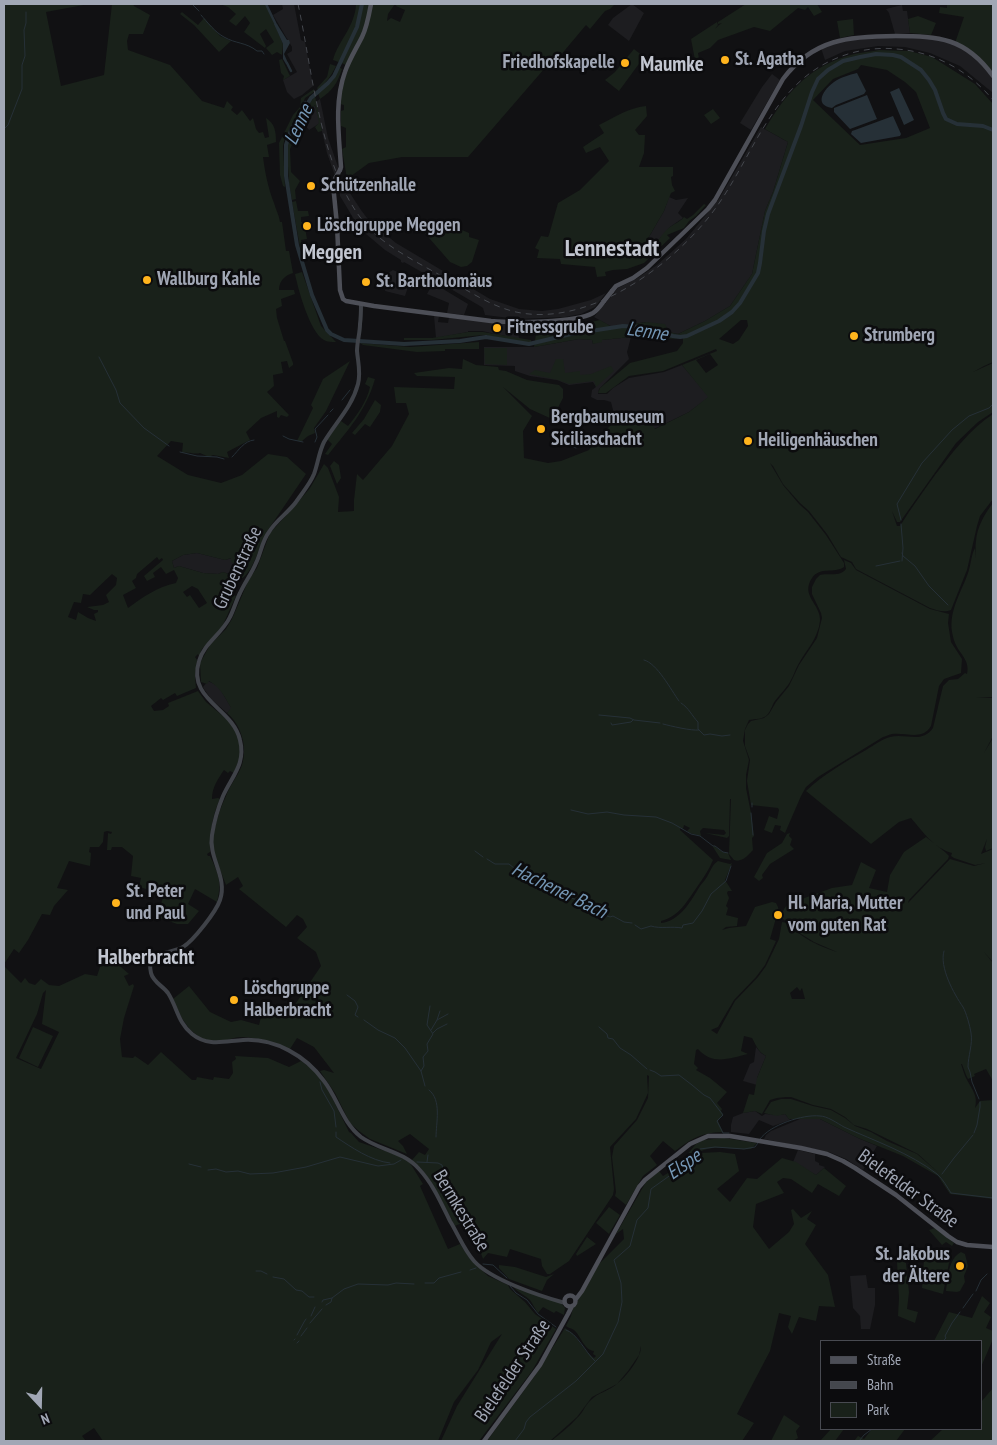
<!DOCTYPE html>
<html>
<head>
<meta charset="utf-8">
<style>
	body { margin:0 }
	#map { position:relative; width:997px; height:1445px; overflow:hidden; background:#111113; font-family:"PT Sans Narrow",sans-serif }
	canvas { display:block }
	.frame { position:absolute; inset:0; border:5px solid #a1a7b5; pointer-events:none }
	.legend { position:absolute; left:820px; top:1340px; width:162px; height:90px; box-sizing:border-box; background:#0c0c0e; border:1px solid #484a51; margin:0; padding:6px 9px; list-style:none; font-size:15px; color:#a1a7b5 }
	.legend li { display:flex; align-items:center; gap:10px; height:25px }
	.legend b { width:25px; border:1px solid #484a51 }
	.north { position:absolute; left:15px; top:1380px; width:50px; height:50px; -webkit-text-stroke:4px #0c0c0e; paint-order:stroke; rotate:159deg; font-size:14px; font-weight:700; line-height:20px; text-align:center; color:#a1a7b5 }
	.north::after { content:''; display:block; margin:auto; width:18px; height:22px; background:#a1a7b5; clip-path:polygon(50% 0,100% 100%,50% 72%,0 100%) }
</style>
</head>
<body>
<div id="map">
<canvas width="997" height="1445"></canvas>
<div class="frame"></div>
<ul class="legend">
<li><b style="height:6px;background:#4d4f57"></b>Straße</li>
<li><b style="height:6px;background:#44474d"></b>Bahn</li>
<li><b style="height:14px;background:#19211a"></b>Park</li>
</ul>
<div class="north">N</div>
</div>
<script>
const ctx = document.querySelector('canvas').getContext('2d');
ctx.lineJoin = 'round';
function fillPath(path, color) { ctx.fillStyle = color; ctx.fill(path, 'evenodd'); }
function strokePath(path, color, width, dash) { ctx.strokeStyle = color; ctx.lineWidth = width; ctx.lineCap = dash ? 'butt' : 'round'; ctx.setLineDash(dash || []); ctx.stroke(path); }
function drawText(font, color, halo, rows, align = 'center') {
  ctx.font = font + ' "PT Sans Narrow",sans-serif'; ctx.lineWidth = 5; ctx.setLineDash([]); ctx.textBaseline = 'middle'; ctx.strokeStyle = halo; ctx.fillStyle = color; for (const [text, x, y, turn = 0] of rows) {
    ctx.save(); ctx.translate(x, y); ctx.rotate((+turn || 0) * Math.PI / 180); ctx.textAlign = isNaN(turn) ? turn : align; if (halo) ctx.strokeText(text, 0, 0); ctx.fillText(text, 0, 0); ctx.restore();
  }
}
const built = new Path2D(`
	M 282,4 L 294,4 L 301,40 L 305,42 L 313,86 L 302,95 L 294,99 L 287,92 L 283,80 L 297,72 L 287,54 L 292,51 L 292,47 L 273,15 L 283,9 Z
	M 632,4 L 644,13 L 629,41 L 608,25 L 613,18 Z
	M 902,5 L 903,11 L 907,11 L 910,33 L 895,34 L 889,13 L 886,9 Z
	M 857,38 L 925,38 L 950,42 L 974,56 L 993,78 L 993,93 L 960,66 L 930,53 L 905,47 L 878,46 L 845,51 L 825,60 L 821,48 L 828,45 Z
	M 772,74 L 780,80 L 751,130 L 740,123 L 762,87 Z
	M 320,99 L 328,138 L 344,184 L 361,210 L 370,222 L 396,243 L 490,299 L 519,309 L 542,311 L 558,309 L 591,300 L 606,293 L 595,307 L 581,314 L 565,317 L 518,319 L 485,315 L 483,308 L 480,306 L 437,281 L 435,281 L 434,279 L 404,262 L 403,263 L 401,262 L 401,260 L 385,250 L 366,234 L 355,221 L 340,196 L 339,187 L 327,153 L 320,123 L 309,130 L 301,120 L 303,119 L 315,105 L 319,120 L 316,102 Z
	M 761,127 L 788,142 L 773,192 L 765,211 L 752,274 L 730,306 L 705,321 L 678,334 L 668,332 L 647,322 L 612,327 L 594,317 L 618,288 L 636,279 L 657,265 L 686,239 L 719,199 Z
	M 669,197 L 676,200 L 688,198 L 678,213 L 683,218 L 670,227 L 653,247 L 647,251 L 643,253 L 647,245 L 646,242 L 664,211 Z
	M 393,270 L 411,278 L 405,296 L 385,291 L 388,273 Z
	M 433,283 L 468,304 L 464,315 L 447,313 L 449,303 L 427,294 Z
	M 434,316 L 439,316 L 438,322 L 448,323 L 449,317 L 517,324 L 519,339 L 482,331 L 468,331 L 468,332 L 436,338 Z
	M 631,337 L 627,352 L 629,359 L 599,389 L 598,394 L 607,394 L 613,388 L 629,378 L 664,372 L 682,365 L 709,397 L 689,412 L 654,429 L 619,421 L 616,424 L 611,419 L 613,410 L 611,402 L 604,400 L 597,400 L 591,397 L 592,390 L 596,387 L 593,382 L 569,385 L 557,380 L 530,376 L 515,371 L 515,366 L 484,365 L 484,347 L 534,347 L 579,339 L 592,340 L 593,344 L 602,340 Z
	M 197,553 L 225,560 L 232,558 L 239,565 L 235,576 L 223,572 L 218,574 L 203,573 L 179,566 L 174,568 L 172,561 L 183,555 Z
	M 208,681 L 216,685 L 220,689 L 232,709 L 227,713 L 212,700 L 204,689 L 203,687 Z
	M 756,1047 L 761,1053 L 766,1056 L 757,1078 L 757,1085 L 743,1081 L 750,1064 L 754,1062 Z
	M 755,1111 L 762,1116 L 765,1114 L 780,1115 L 785,1114 L 790,1120 L 773,1126 L 759,1120 L 749,1134 L 731,1132 L 731,1125 L 733,1117 L 743,1113 Z
	M 800,1119 L 820,1119 L 858,1138 L 877,1146 L 863,1170 L 846,1159 L 829,1152 L 764,1139 L 766,1135 L 771,1131 Z
	M 798,1150 L 815,1154 L 815,1161 L 819,1163 L 819,1165 L 825,1167 L 816,1175 L 793,1162 Z
	M 866,1275 L 868,1288 L 875,1288 L 875,1305 L 870,1329 L 861,1329 L 860,1316 L 853,1308 L 850,1276 Z`);
const green = new Path2D(`
	M 4,4 L 89,4 L 46,12 L 61,86 L 104,75 L 112,4 L 133,4 L 134,6 L 150,15 L 143,34 L 129,34 L 127,41 L 128,50 L 170,65 L 202,101 L 224,108 L 227,101 L 233,107 L 231,110 L 237,115 L 242,110 L 250,121 L 253,118 L 256,129 L 259,133 L 263,132 L 265,138 L 269,137 L 266,118 C 275,124 276,131 276,142 L 267,145 L 269,157 L 263,157 C 265,172 268,188 274,203 C 276,210 279,215 280,222 L 282,222 L 286,251 L 289,251 L 293,273 C 285,275 279,281 279,290 L 294,290 L 295,294 L 281,299 L 282,306 L 276,309 L 277,318 L 284,341 L 285,341 L 293,363 L 293,365 L 289,368 L 287,361 L 281,362 L 283,373 L 273,375 L 274,386 L 267,392 L 289,415 L 287,417 L 281,415 L 279,418 L 277,417 L 277,411 L 261,418 L 246,432 L 250,440 L 227,452 L 229,458 L 213,455 L 209,457 L 200,453 C 194,455 188,451 182,453 L 183,443 L 171,441 L 157,456 L 188,475 L 221,483 L 242,475 L 268,454 L 287,457 L 306,474 L 268,530 C 260,543 254,572 241,579 L 229,578 L 226,585 L 230,587 L 231,594 L 236,596 L 222,627 L 202,649 L 199,656 L 198,654 L 195,657 L 197,660 L 195,677 L 196,688 L 177,696 L 175,693 L 163,700 L 161,698 L 151,706 L 154,711 L 163,710 L 169,706 L 168,703 L 198,691 L 206,702 L 229,721 L 234,729 L 239,740 L 240,749 L 240,757 L 234,773 L 230,771 L 228,773 L 224,770 C 218,779 212,787 212,799 L 218,798 L 220,799 C 212,815 210,834 210,852 L 207,854 L 208,856 L 210,856 C 219,875 222,882 217,902 L 195,889 L 188,904 L 199,911 L 188,924 L 177,924 L 157,917 L 164,894 L 139,887 L 141,878 L 131,876 L 133,856 L 122,847 L 112,847 L 111,850 L 107,850 L 108,833 L 111,834 L 112,832 L 107,831 L 104,832 L 103,842 L 99,847 L 90,847 L 89,852 L 91,853 L 90,866 L 69,861 L 57,888 L 68,890 L 54,906 L 50,915 L 42,914 L 28,940 L 19,953 L 14,949 L 4,964 ZM 197,553 L 225,560 L 231,558 L 231,562 L 239,565 L 235,576 L 223,572 L 218,574 L 203,573 L 179,566 L 174,568 L 172,561 L 183,555 ZM 157,557 L 159,560 L 162,558 L 163,560 L 144,576 L 147,581 L 155,577 L 153,573 L 161,567 L 166,574 L 174,570 L 178,578 L 176,583 C 157,587 143,597 128,608 L 123,595 L 136,588 L 132,581 L 136,578 L 137,574 ZM 112,574 L 117,578 L 116,585 L 106,595 L 109,602 L 103,605 L 87,607 L 94,610 L 98,610 L 98,612 L 94,614 L 96,621 L 88,618 L 78,612 L 76,620 L 68,617 L 74,602 L 81,603 L 83,594 L 90,595 ZM 192,586 L 198,589 L 207,603 L 199,608 L 190,595 L 187,597 L 183,592 Z
	M 220,4 L 266,4 L 283,44 L 282,55 L 277,52 L 272,55 L 266,48 L 274,42 L 266,29 L 260,34 L 266,46 L 265,48 L 244,32 L 250,23 L 245,16 L 236,26 L 229,21 L 236,14 L 228,7 Z
	M 356,4 L 395,4 L 388,14 L 387,21 L 391,18 L 400,22 L 405,10 L 396,6 L 397,4 L 615,4 L 610,9 L 605,11 L 590,29 L 586,25 L 560,56 L 551,61 L 468,157 L 402,157 L 369,163 L 347,179 L 342,149 L 346,147 L 346,128 L 341,126 L 341,111 L 344,110 L 344,105 L 340,104 L 343,83 L 349,68 L 344,64 L 333,60 C 338,41 355,27 356,4 Z
	M 746,4 L 817,4 L 822,12 L 814,16 L 808,7 L 805,10 L 798,8 L 770,31 L 754,27 L 718,40 L 710,48 L 698,53 L 699,59 L 695,60 L 691,39 L 717,22 L 718,25 L 715,29 L 719,25 L 722,23 L 718,24 L 718,22 Z
	M 947,4 L 993,4 L 993,73 C 983,60 971,50 956,42 L 956,40 L 964,17 L 939,13 L 940,7 L 947,8 Z
	M 182,12 L 198,25 L 204,18 L 220,36 L 231,41 L 219,52 L 194,25 L 180,14 Z
	M 918,16 L 936,23 L 931,35 L 910,33 L 908,19 Z
	M 853,19 L 854,35 L 840,38 L 837,21 Z
	M 634,49 L 644,57 L 619,91 L 605,80 L 615,72 Z
	M 879,50 L 909,51 L 932,57 L 975,84 L 993,104 L 993,362 L 984,366 L 973,372 L 993,363 L 993,412 L 978,422 L 956,443 L 900,522 L 897,522 L 892,511 L 897,526 L 900,526 C 911,508 923,492 935,475 C 953,452 969,430 993,414 L 993,499 L 980,516 L 977,526 L 967,570 L 951,610 C 944,613 936,610 930,608 L 856,569 L 852,562 L 841,557 L 827,534 L 809,511 L 800,503 L 783,484 L 773,466 L 770,463 L 783,485 L 799,504 L 808,512 L 826,535 L 844,563 L 844,567 C 834,574 820,566 812,578 C 800,596 821,604 820,621 C 818,639 806,650 798,665 C 795,670 794,675 791,680 C 787,688 780,694 775,701 C 772,705 771,711 767,715 C 764,719 755,719 749,720 L 745,729 L 743,741 L 749,760 L 746,775 L 746,788 L 751,813 L 754,836 L 752,838 L 753,850 C 748,855 742,863 734,860 L 729,854 L 731,799 L 730,799 L 729,836 L 727,838 L 705,833 L 724,835 L 726,833 L 724,830 L 703,828 L 700,831 L 701,836 L 690,833 L 687,831 L 690,828 L 684,825 L 683,829 L 680,828 L 680,830 L 713,860 C 709,870 703,878 697,887 C 687,901 680,916 661,921 L 661,923 C 680,921 691,901 700,886 C 703,882 707,878 709,873 C 712,868 713,864 718,861 L 730,864 L 732,863 L 725,880 L 732,891 L 728,891 L 727,893 L 729,898 L 726,906 L 728,908 L 726,915 L 738,918 L 737,926 L 726,927 L 722,930 L 729,928 L 746,926 L 755,907 L 772,902 L 776,903 L 778,907 L 780,920 L 776,918 L 770,939 L 776,941 L 765,965 L 756,977 L 734,1000 L 718,1027 L 711,1030 L 717,1034 L 735,1001 L 758,977 L 766,966 L 779,939 L 782,922 C 790,922 795,931 801,935 C 812,943 825,948 837,952 L 814,942 L 801,934 L 782,918 C 782,912 784,908 788,904 L 832,888 L 852,885 L 861,862 L 876,870 L 869,888 L 887,892 L 890,875 L 904,852 L 926,837 L 945,852 L 949,856 L 948,859 L 909,900 L 908,903 L 950,859 L 974,866 L 986,863 L 975,865 L 954,858 L 951,856 L 952,853 C 934,848 923,832 911,818 L 899,822 L 871,844 L 806,791 C 824,774 845,762 866,750 C 874,745 882,739 890,737 C 906,733 922,744 933,728 L 943,686 L 949,680 L 958,679 L 965,673 L 967,674 C 970,662 962,656 957,647 C 954,642 953,637 952,632 C 949,610 961,593 968,573 C 971,565 971,555 975,548 L 976,558 C 976,552 975,546 976,541 C 977,527 985,513 993,503 L 993,697 L 976,698 L 993,698 L 993,736 L 984,753 L 993,738 L 993,848 L 986,851 L 985,847 L 987,839 L 981,854 L 993,849 L 993,962 L 984,952 L 993,963 L 993,1081 L 986,1069 L 974,1074 L 975,1076 L 968,1079 L 966,1075 L 962,1064 L 961,1064 C 963,1069 964,1075 967,1080 C 973,1091 978,1096 975,1108 L 980,1101 L 993,1100 L 993,1199 L 950,1194 L 938,1176 L 903,1156 L 858,1138 L 820,1119 L 789,1119 L 785,1114 L 777,1116 L 764,1113 L 771,1102 L 781,1099 L 791,1099 L 813,1106 L 831,1110 L 845,1118 L 855,1126 L 871,1132 L 887,1141 L 917,1154 L 941,1175 L 918,1154 L 867,1129 L 854,1125 L 845,1117 L 831,1109 L 813,1105 L 791,1097 L 786,1097 L 777,1098 L 770,1100 L 762,1114 L 755,1111 L 743,1113 L 749,1094 L 754,1095 L 757,1078 L 766,1056 C 758,1052 756,1045 752,1038 L 744,1036 L 741,1051 L 748,1054 C 730,1058 713,1066 698,1049 L 696,1050 L 694,1064 L 698,1068 L 696,1070 L 710,1078 L 727,1092 L 717,1103 L 722,1109 L 721,1111 L 723,1114 L 718,1121 L 723,1132 C 700,1133 693,1138 675,1151 L 663,1141 L 650,1156 L 657,1165 L 643,1176 L 626,1205 L 615,1196 L 616,1192 L 612,1157 L 614,1146 L 637,1120 L 648,1098 L 649,1076 L 647,1075 L 648,1093 L 636,1119 L 610,1147 L 614,1189 L 613,1195 L 569,1261 L 550,1274 L 547,1274 L 542,1266 L 541,1259 L 510,1249 L 507,1257 L 488,1253 L 483,1259 L 469,1220 L 455,1226 C 443,1204 432,1176 412,1160 L 419,1152 L 425,1155 L 429,1149 L 410,1134 L 398,1141 L 403,1146 L 407,1154 L 370,1139 L 359,1131 L 350,1123 L 335,1093 L 320,1071 L 324,1070 L 334,1073 L 314,1047 L 297,1038 L 290,1049 C 274,1044 258,1037 241,1037 C 235,1037 228,1040 222,1041 C 194,1044 182,1021 173,999 L 189,986 L 210,1012 L 231,1022 L 241,1020 L 259,1025 L 261,1017 L 271,1005 L 288,1015 L 321,966 L 316,952 L 297,938 L 307,927 L 303,919 L 297,915 L 286,927 L 239,889 L 243,886 L 238,877 L 226,885 C 221,870 212,856 213,840 C 214,826 220,809 226,796 C 230,785 238,776 242,765 C 248,748 241,724 227,713 L 231,708 C 225,697 220,687 209,681 L 207,684 L 201,682 L 200,663 L 210,645 L 226,629 L 232,619 L 249,579 L 257,568 L 270,533 L 293,508 L 310,488 L 324,464 L 328,468 L 339,497 L 338,512 L 354,511 L 354,500 L 357,474 L 363,480 L 392,446 L 409,414 L 406,403 L 396,403 L 394,387 L 454,389 L 455,377 L 417,376 L 414,373 L 449,368 L 462,369 L 463,359 L 476,365 L 498,367 L 499,370 L 506,371 L 527,380 L 559,385 L 563,389 L 563,398 L 552,419 L 530,409 L 503,387 L 532,416 L 523,431 L 524,458 L 548,463 L 561,461 L 589,450 L 597,439 L 614,422 L 616,424 L 619,421 L 641,426 L 650,421 L 655,429 L 689,412 L 708,397 L 682,365 L 717,351 L 716,349 L 663,371 L 629,376 L 606,393 L 598,393 L 600,388 L 630,363 L 677,351 L 683,343 L 683,338 C 666,341 651,333 634,333 L 631,337 L 602,340 L 602,342 L 593,344 L 592,340 L 579,339 L 534,347 L 536,334 L 600,320 L 612,327 L 647,322 L 665,324 L 669,332 L 678,334 L 705,321 L 730,306 L 752,274 L 765,211 L 773,192 L 788,142 L 765,129 C 784,96 807,69 844,57 C 855,53 868,52 879,50 ZM 861,65 L 887,70 L 905,82 L 916,92 L 930,128 L 906,138 L 860,145 L 813,100 L 833,79 L 858,69 ZM 741,320 L 747,320 L 748,326 L 739,340 L 733,344 L 719,339 ZM 710,354 L 718,365 L 706,373 L 696,360 ZM 797,987 L 800,991 L 802,988 L 805,999 L 792,999 L 790,993 Z
	M 282,59 L 290,76 L 283,80 L 284,76 L 281,73 L 279,60 Z
	M 330,64 L 336,66 C 331,76 326,83 318,90 L 317,88 L 327,77 Z
	M 339,67 L 342,69 C 337,84 333,90 320,99 L 318,93 L 333,80 Z
	M 314,89 L 314,92 L 305,98 L 300,111 L 285,137 L 283,146 L 285,187 L 283,186 L 280,175 L 279,143 L 293,115 L 300,107 L 301,98 Z
	M 315,96 L 322,131 L 318,132 L 315,127 L 319,123 L 315,105 L 303,120 L 301,120 L 295,130 L 294,140 L 290,149 L 291,172 L 300,181 L 295,190 L 296,199 L 292,200 L 289,184 L 287,149 L 289,140 L 299,119 Z
	M 646,106 L 647,116 L 635,130 L 639,135 L 645,135 L 644,153 L 639,167 L 673,167 L 673,176 L 671,177 L 672,185 L 675,191 L 671,193 L 664,211 L 646,242 L 647,245 L 643,252 C 656,249 660,234 670,227 C 675,223 680,222 684,217 L 687,219 L 693,215 L 704,204 L 706,205 L 696,216 L 689,221 L 684,228 L 667,235 L 670,238 L 644,263 L 627,269 L 613,270 L 605,272 L 606,276 L 597,277 L 595,267 L 561,264 L 560,259 L 537,258 L 539,250 L 535,248 L 541,236 L 548,237 L 549,235 L 558,203 L 580,190 L 609,161 L 600,147 L 586,153 L 583,147 L 604,133 L 599,125 C 615,117 628,108 646,106 Z
	M 713,109 L 720,118 L 711,124 L 704,115 Z
	M 296,201 L 298,211 L 308,211 L 309,216 L 301,217 L 301,222 L 304,222 L 307,239 L 301,240 L 306,261 L 304,261 L 300,247 L 292,202 Z
	M 428,224 L 441,225 L 445,229 L 452,227 L 455,224 L 462,230 L 469,233 L 469,237 L 479,240 L 472,262 L 467,266 L 461,267 L 450,262 L 423,231 L 423,226 Z
	M 302,272 L 321,326 L 336,342 C 332,342 327,342 324,340 C 310,333 298,289 295,274 Z
	M 468,332 L 483,332 L 531,340 L 531,342 L 524,342 L 483,335 L 432,340 L 404,340 L 404,338 L 432,338 Z
	M 479,342 L 479,349 L 445,349 L 445,351 L 417,352 L 363,345 L 360,343 L 410,347 Z
	M 484,348 L 507,348 L 507,365 L 485,364 Z
	M 556,359 L 563,359 L 565,373 L 580,371 L 580,375 L 591,374 L 611,366 L 614,371 L 596,387 L 594,381 L 569,384 L 558,380 L 529,374 L 535,370 L 550,373 Z
	M 350,361 L 326,411 L 314,428 L 315,433 L 308,436 L 302,441 L 297,441 L 313,408 L 311,405 L 323,379 Z
	M 368,377 L 375,379 C 366,411 348,430 328,455 L 325,454 L 332,444 L 327,439 L 341,421 L 348,426 C 357,415 367,401 370,387 L 365,384 Z
	M 375,400 L 381,405 L 380,412 L 370,427 L 365,424 L 355,435 L 352,433 L 364,419 Z
	M 334,461 L 339,465 L 341,478 L 337,484 L 330,466 Z
	M 844,560 L 851,563 L 856,570 L 930,609 L 949,614 L 948,623 L 951,642 L 962,659 L 961,673 L 944,679 L 939,686 L 931,726 C 922,741 906,732 892,734 C 890,734 885,737 883,737 L 818,777 L 806,787 L 801,796 L 785,833 L 780,830 L 781,826 L 775,825 L 772,833 L 764,830 L 769,816 L 777,819 L 779,810 L 778,808 L 751,805 L 747,781 L 750,760 L 745,746 L 745,730 L 748,724 L 751,721 L 764,718 L 769,714 L 776,702 L 789,686 L 799,665 L 817,638 L 822,618 L 821,613 L 812,594 L 812,587 L 816,579 L 820,575 C 830,573 840,577 846,569 Z
	M 790,833 L 789,836 L 792,839 L 790,845 L 794,849 L 770,864 L 762,875 L 763,878 L 759,881 L 754,877 L 767,853 L 782,843 L 787,834 Z
	M 714,846 L 723,852 L 728,853 L 731,860 L 720,858 L 713,847 Z
	M 105,953 L 129,974 L 124,976 L 129,986 L 133,984 L 134,986 L 124,1018 L 120,1039 L 122,1057 L 133,1058 L 135,1056 L 148,1065 L 161,1052 L 192,1080 L 196,1080 L 197,1077 L 213,1080 L 214,1077 L 229,1079 L 233,1073 L 232,1062 L 236,1059 L 235,1056 L 268,1058 L 289,1067 L 301,1061 L 315,1071 L 329,1091 L 349,1132 L 351,1133 L 359,1142 L 397,1155 L 410,1163 L 423,1184 L 420,1186 L 448,1249 L 460,1244 L 470,1259 L 488,1276 L 508,1285 L 510,1289 L 525,1302 L 535,1314 L 556,1329 L 532,1371 L 479,1441 L 441,1441 L 457,1406 L 502,1334 L 491,1342 L 478,1370 L 454,1402 L 438,1441 L 103,1441 L 94,1428 L 82,1436 L 86,1441 L 4,1441 L 4,966 L 21,983 L 25,978 L 29,983 L 35,985 L 41,979 L 49,985 L 59,986 L 85,974 L 97,976 L 101,964 L 98,962 ZM 46,990 L 42,1024 L 59,1032 L 41,1069 L 16,1058 L 37,1014 L 43,993 Z
	M 33,1027 L 53,1036 L 38,1067 L 19,1058 Z
	M 724,1138 L 757,1143 L 751,1149 C 728,1151 710,1141 691,1158 L 700,1153 L 720,1152 L 735,1154 L 739,1171 L 717,1189 L 730,1202 L 747,1178 L 757,1179 L 782,1158 L 796,1162 L 816,1175 L 824,1168 L 846,1186 L 839,1196 L 818,1184 L 812,1193 L 791,1179 L 783,1178 L 777,1182 L 784,1193 L 756,1204 L 753,1227 L 769,1249 L 789,1232 L 794,1224 L 791,1210 L 793,1209 L 801,1218 L 812,1211 L 807,1219 L 816,1225 L 805,1244 L 828,1275 L 835,1307 L 819,1306 L 816,1321 L 799,1317 L 792,1334 L 788,1327 L 791,1316 L 779,1313 L 770,1351 L 737,1414 L 754,1423 L 742,1441 L 551,1441 C 560,1434 569,1427 577,1418 C 583,1413 585,1405 591,1400 C 599,1392 609,1391 617,1384 C 626,1377 642,1357 641,1346 L 639,1355 L 628,1371 L 617,1384 L 592,1397 L 577,1417 L 550,1441 L 487,1441 L 534,1377 L 565,1328 C 578,1335 582,1350 594,1358 L 596,1356 L 593,1354 L 594,1351 C 584,1350 581,1336 574,1330 C 571,1328 568,1328 566,1326 L 571,1316 L 573,1308 L 576,1306 L 579,1297 L 599,1264 L 624,1239 L 623,1229 L 616,1234 L 646,1182 L 659,1171 L 663,1176 L 680,1166 L 680,1163 L 696,1144 L 703,1140 Z
	M 609,1207 L 620,1215 L 609,1234 L 596,1223 Z
	M 935,1228 L 954,1243 L 952,1246 L 946,1242 L 942,1245 L 929,1230 Z
	M 587,1237 L 596,1244 L 577,1256 L 576,1254 Z
	M 961,1252 L 965,1254 L 968,1266 L 964,1276 L 965,1282 L 960,1291 L 957,1292 L 946,1291 C 948,1278 948,1259 961,1252 Z
	M 952,1256 L 949,1263 L 943,1294 L 922,1288 L 924,1259 Z
	M 904,1261 L 906,1263 L 909,1292 L 907,1309 L 918,1312 L 915,1323 L 898,1316 L 899,1298 L 897,1262 Z
	M 499,1265 L 515,1267 L 546,1277 L 554,1274 L 547,1280 L 542,1291 L 509,1279 L 499,1268 Z
	M 512,1285 L 560,1302 L 565,1308 L 564,1315 L 556,1311 L 554,1313 L 543,1307 L 538,1313 C 535,1309 532,1302 529,1299 C 523,1294 517,1292 512,1285 Z
	M 982,1296 L 990,1303 L 984,1312 L 991,1317 L 986,1328 L 993,1331 L 993,1339 L 981,1367 L 981,1341 L 934,1341 L 949,1312 L 972,1318 Z
	M 993,1388 L 993,1441 L 930,1441 L 943,1429 L 981,1429 L 981,1402 Z
	M 784,1415 L 800,1426 L 796,1431 L 798,1438 L 793,1441 L 771,1441 Z
	M 831,1429 L 844,1429 L 835,1441 L 820,1441 Z
	M 872,1429 L 905,1429 L 896,1441 L 854,1441 L 858,1436 L 864,1439 Z`);
const water = new Path2D(`
	M 274,24 L 277,24 L 287,40 L 289,40 L 290,43 L 284,54 L 288,63 L 286,64 L 283,59 L 283,44 Z
	M 857,73 L 866,91 L 864,94 L 836,105 L 832,108 C 813,105 824,89 834,82 C 841,77 849,75 857,73 Z
	M 899,88 L 914,120 L 904,125 L 890,92 Z
	M 867,95 L 877,119 L 850,129 L 834,112 L 834,108 Z
	M 893,116 L 901,134 L 900,136 L 861,143 L 851,134 L 852,131 L 855,130 Z`);
const stream = new Path2D(`
	M 192,4 L 199,11
	M 201,15 C 207,22 216,33 224,37 C 236,44 246,42 257,51 L 262,51 L 264,54
	M 4,129 L 8,125 L 22,89 L 22,65 L 25,56 L 24,30 L 26,23 L 26,12
	M 99,357 L 116,390 L 120,403 L 144,428 L 169,446
	M 342,400 L 350,390
	M 330,412 L 333,409
	M 283,436 L 289,439 L 303,442
	M 315,442 L 317,437 L 315,429 L 328,415
	M 571,446 L 576,448
	M 180,452 L 197,456 L 217,457 L 224,459
	M 232,457 C 239,450 244,441 254,440
	M 901,520 L 897,504 L 922,463 L 952,430 L 969,416 L 989,408 L 993,404
	M 901,524 L 903,548 L 902,561
	M 902,553 L 903,556 L 915,566 L 929,586 L 948,605
	M 876,566 L 900,561
	M 644,660 C 657,663 671,690 679,701
	M 681,703 C 689,708 692,716 698,722 L 698,729 L 704,735 L 710,734 L 722,736 L 730,735
	M 599,715 L 630,718 L 634,720 L 660,723
	M 611,723 L 612,725 L 631,722 L 633,720
	M 663,724 C 671,726 691,731 699,730
	M 752,807 L 752,803
	M 571,810 L 588,814 L 607,812 L 624,815 L 656,817 L 672,823 L 691,834 L 700,836 L 713,846 L 715,846 L 723,852 L 728,853
	M 751,813 L 753,835
	M 475,851 L 483,857
	M 487,859 L 495,864 L 509,864 C 522,875 536,883 552,891 C 565,897 588,901 597,912 L 610,917 L 613,916 L 624,922 L 632,923
	M 635,925 L 641,929 L 651,926 C 660,929 672,926 682,928 L 683,925 L 693,923 L 702,911 L 711,894 L 726,881 L 731,866
	M 944,951 C 939,967 954,994 963,1007 C 966,1012 970,1026 971,1033 C 973,1044 968,1056 968,1067 L 970,1072 L 972,1082 L 979,1099
	M 347,995 L 355,1001 L 358,1007 L 355,1015 L 358,1017
	M 364,1020 L 378,1030 L 395,1038 L 405,1048 L 421,1071 L 425,1086
	M 437,1020 L 440,1011
	M 599,1027 L 607,1034 L 608,1038 L 613,1039 L 620,1048 L 631,1055 L 647,1069
	M 431,1030 L 437,1020 L 448,1014
	M 433,1033 L 437,1029 L 447,1024
	M 650,1070 L 655,1072 L 661,1076 L 679,1075 L 692,1085 L 704,1095 L 710,1098 L 723,1115 L 717,1121 L 723,1133 L 729,1133
	M 421,1071 L 424,1066 L 423,1057 L 428,1051 L 427,1044 L 433,1034 L 427,1025 L 430,1006
	M 320,1082 L 322,1090 L 334,1111 L 336,1127
	M 429,1090 C 442,1100 436,1123 436,1137
	M 336,1132 L 336,1137 C 351,1147 371,1161 390,1163
	M 974,1133 L 977,1125 L 980,1107 L 980,1102
	M 760,1139 C 770,1125 803,1114 820,1116 C 827,1116 837,1123 844,1127 C 875,1141 910,1153 937,1174 C 943,1179 947,1187 951,1193 L 993,1198
	M 417,1162 L 438,1163 L 442,1165 L 444,1174 L 444,1189 C 457,1198 455,1205 457,1219 C 464,1223 468,1225 467,1234
	M 427,1162 L 428,1155
	M 189,1164 L 201,1167
	M 208,1170 L 216,1169 L 226,1172 L 238,1171 L 250,1174 L 273,1173 L 306,1167 L 340,1157 L 378,1166 L 394,1164 L 401,1160
	M 942,1174 L 954,1158 L 973,1135
	M 483,1264 L 493,1265 L 507,1278
	M 470,1270 L 476,1268
	M 256,1271 L 261,1271 L 267,1274
	M 273,1277 L 284,1279 L 296,1290 L 302,1291 L 309,1297 L 314,1297
	M 425,1283 L 434,1283 L 439,1278 L 461,1272
	M 510,1286 L 516,1293 L 527,1300 L 538,1314 L 556,1327
	M 976,1291 L 981,1280 L 987,1274
	M 322,1302 L 323,1300 L 332,1298
	M 326,1305 L 331,1302 L 332,1298 L 344,1289 L 358,1284 L 388,1285 L 396,1283 L 414,1284
	M 963,1308 L 973,1294
	M 311,1316 L 315,1307
	M 310,1323 L 322,1309
	M 566,1330 C 577,1333 585,1352 595,1361
	M 297,1335 L 304,1322 L 306,1319
	M 301,1336 L 307,1328
	M 294,1340 L 295,1339
	M 943,1341 L 946,1338 L 945,1336 L 952,1323 L 960,1312
	M 297,1343 L 299,1341
	M 515,1441 L 524,1429 L 526,1422 L 530,1417 L 576,1381 L 603,1354 L 618,1322 L 622,1302 L 621,1283 L 614,1260 L 630,1246 L 637,1220 L 648,1208 L 651,1189 L 686,1164 L 700,1149 L 715,1147 L 744,1149 L 755,1147 L 758,1143
	M 859,1441 L 864,1435 L 872,1429`);
const canal = new Path2D(`
	M 266,4 L 277,27
	M 287,63 L 291,71
	M 299,116 L 305,102`);
const river = new Path2D(`
	M 362,4 L 357,27 L 334,76 L 328,83 L 311,98 L 291,130 L 286,145 L 286,176 L 297,245 L 312,295 L 327,330 L 331,334 L 344,340 L 404,344 L 460,341 L 486,337 L 529,344 L 571,334 L 623,326 L 640,327 L 673,336 L 680,337 L 687,336 L 719,321 L 732,312 L 740,303 L 758,273 L 760,263 L 764,231 L 768,214 L 801,126 L 812,92 L 818,79 L 828,70 L 843,61 L 860,57 L 876,54 L 893,55 L 901,57 L 921,70 L 929,80 L 935,90 L 943,113 L 946,119 L 957,124 L 983,126 L 993,130`);
const secondary = new Path2D(`
	M 361,304 C 361,311 361,317 360,324 C 360,333 357,342 357,351 C 358,363 361,372 358,384 C 352,407 336,422 324,442 C 319,452 318,463 314,474 C 310,484 302,493 296,502 C 288,513 276,520 269,532 C 262,541 261,553 256,563 C 252,573 245,582 240,593 C 236,601 234,609 230,617 C 222,634 204,643 199,661 C 187,700 233,708 240,740 C 246,764 232,776 223,796 C 218,808 214,822 212,835 C 208,858 228,877 220,900 C 216,912 193,941 183,947 C 172,954 145,951 151,973 C 153,982 163,986 168,993 C 177,1007 178,1023 192,1034 C 208,1047 225,1041 243,1040 C 275,1038 306,1056 324,1081 C 338,1099 342,1122 361,1137 C 379,1150 403,1151 419,1169 C 433,1184 441,1203 450,1221 C 458,1234 464,1250 474,1261 C 491,1280 540,1296 565,1303`);
const primary = new Path2D(`
	M 340,170 L 341,167 C 339,136 334,102 345,72 C 349,60 356,49 362,37 C 367,27 369,15 371,4
	M 336,177 L 333,184 L 337,225 L 340,290 L 343,299 L 346,301 L 374,306 L 491,321 C 512,323 575,323 593,313 C 598,310 601,305 604,301
	M 612,291 L 616,286 L 633,278 L 647,268 L 708,209 L 715,200 L 783,79 C 813,39 849,36 896,36 C 939,36 966,38 993,76
	M564.5 1301a5.5 5.5 0 1 1 11 0a5.5 5.5 0 1 1-11 0Z
	M 576,1299 L 582,1291 L 639,1187 L 645,1180 L 690,1144 L 708,1136 L 730,1136 L 801,1148 L 827,1154 L 843,1161 L 855,1168 L 896,1195 L 948,1236 L 957,1242 L 967,1245 L 993,1247
	M 484,1441 L 540,1365 L 568,1314 L 572,1306`);
const rail = new Path2D(`
	M 298,4 C 313,72 321,183 374,233 C 396,253 430,269 456,284 C 475,295 494,307 516,312 C 589,328 674,265 715,209 C 753,157 772,84 837,58 C 856,50 877,47 897,49 C 935,52 969,71 993,100`);
const primaryBridge = new Path2D(`
	M 336,177 L 340,170
	M 604,301 L 612,291`);
const markers = [
	[725,60,5,"#ffb41d"],
	[625,63,5,"#ffb41d"],
	[311,186,5,"#ffb41d"],
	[307,226,5,"#ffb41d"],
	[147,280,5,"#ffb41d"],
	[366,282,5,"#ffb41d"],
	[497,328,5,"#ffb41d"],
	[854,336,5,"#ffb41d"],
	[541,429,5,"#ffb41d"],
	[748,441,5,"#ffb41d"],
	[116,903,5,"#ffb41d"],
	[778,915,5,"#ffb41d"],
	[234,1000,5,"#ffb41d"],
	[960,1266,5,"#ffb41d"]
];
const poiNames = [
	["St. Agatha",735,60],
	["Friedhofskapelle",615,63,"right"],
	["Schützenhalle",321,186],
	["Löschgruppe Meggen",317,226],
	["Wallburg Kahle",157,280],
	["St. Bartholomäus",376,282],
	["Fitnessgrube",507,328],
	["Strumberg",864,336],
	["Bergbaumuseum",551,418],
	["Siciliaschacht",551,440],
	["Heiligenhäuschen",758,441],
	["St. Peter",126,892],
	["und Paul",126,914],
	["Hl. Maria, Mutter",788,904],
	["vom guten Rat",788,926],
	["Löschgruppe",244,989],
	["Halberbracht",244,1011],
	["St. Jakobus",950,1255,"right"],
	["der Ältere",950,1277,"right"]
];
const streetNames = [
	["Grubenstraße",238,568,-65],
	["Bielefelder Straße",908,1189,36],
	["Bermkestraße",461,1211,59],
	["Bielefelder Straße",513,1371,-56]
];
const waterNames = [
	["Lenne",299,125,-65],
	["Lenne",647,332,8],
	["Hachener Bach",559,891,26],
	["Elspe",684,1165,-35]
];
const quarterNames = [
	["Maumke",672,65],
	["Meggen",332,253],
	["Halberbracht",146,958]
];
const districtNames = [
	["Lennestadt",612,249]
];
fillPath(built, '#1d1d20');
fillPath(green, '#19211a');
fillPath(water, '#263037');
strokePath(stream, '#263037', 1);
strokePath(canal, '#263037', 2.5);
strokePath(river, '#263037', 4);
strokePath(secondary, '#3f4248', 4);
strokePath(primary, '#4d4f57', 4.5);
strokePath(rail, '#44474d', 1, [6, 5]);
strokePath(primaryBridge, '#4d4f57', 4.5);
for (const [x, y, r, color] of markers) { const dot = new Path2D(); dot.arc(x, y, r, 0, 2 * Math.PI); ctx.fillStyle = color; ctx.fill(dot); strokePath(dot, '#0c0c0e', 2); }
drawText('bold 19px', '#a1a7b5', '#0c0c0e', poiNames, 'left');
drawText('19px', '#a1a7b5', '#0c0c0e', streetNames);
drawText('italic 20px', '#7496b4', '#0c0c0e', waterNames);
drawText('bold 21px', '#c2c6d0', '#0c0c0e', quarterNames);
drawText('bold 24px', '#c2c6d0', '#0c0c0e', districtNames);
</script>
</body>
</html>
